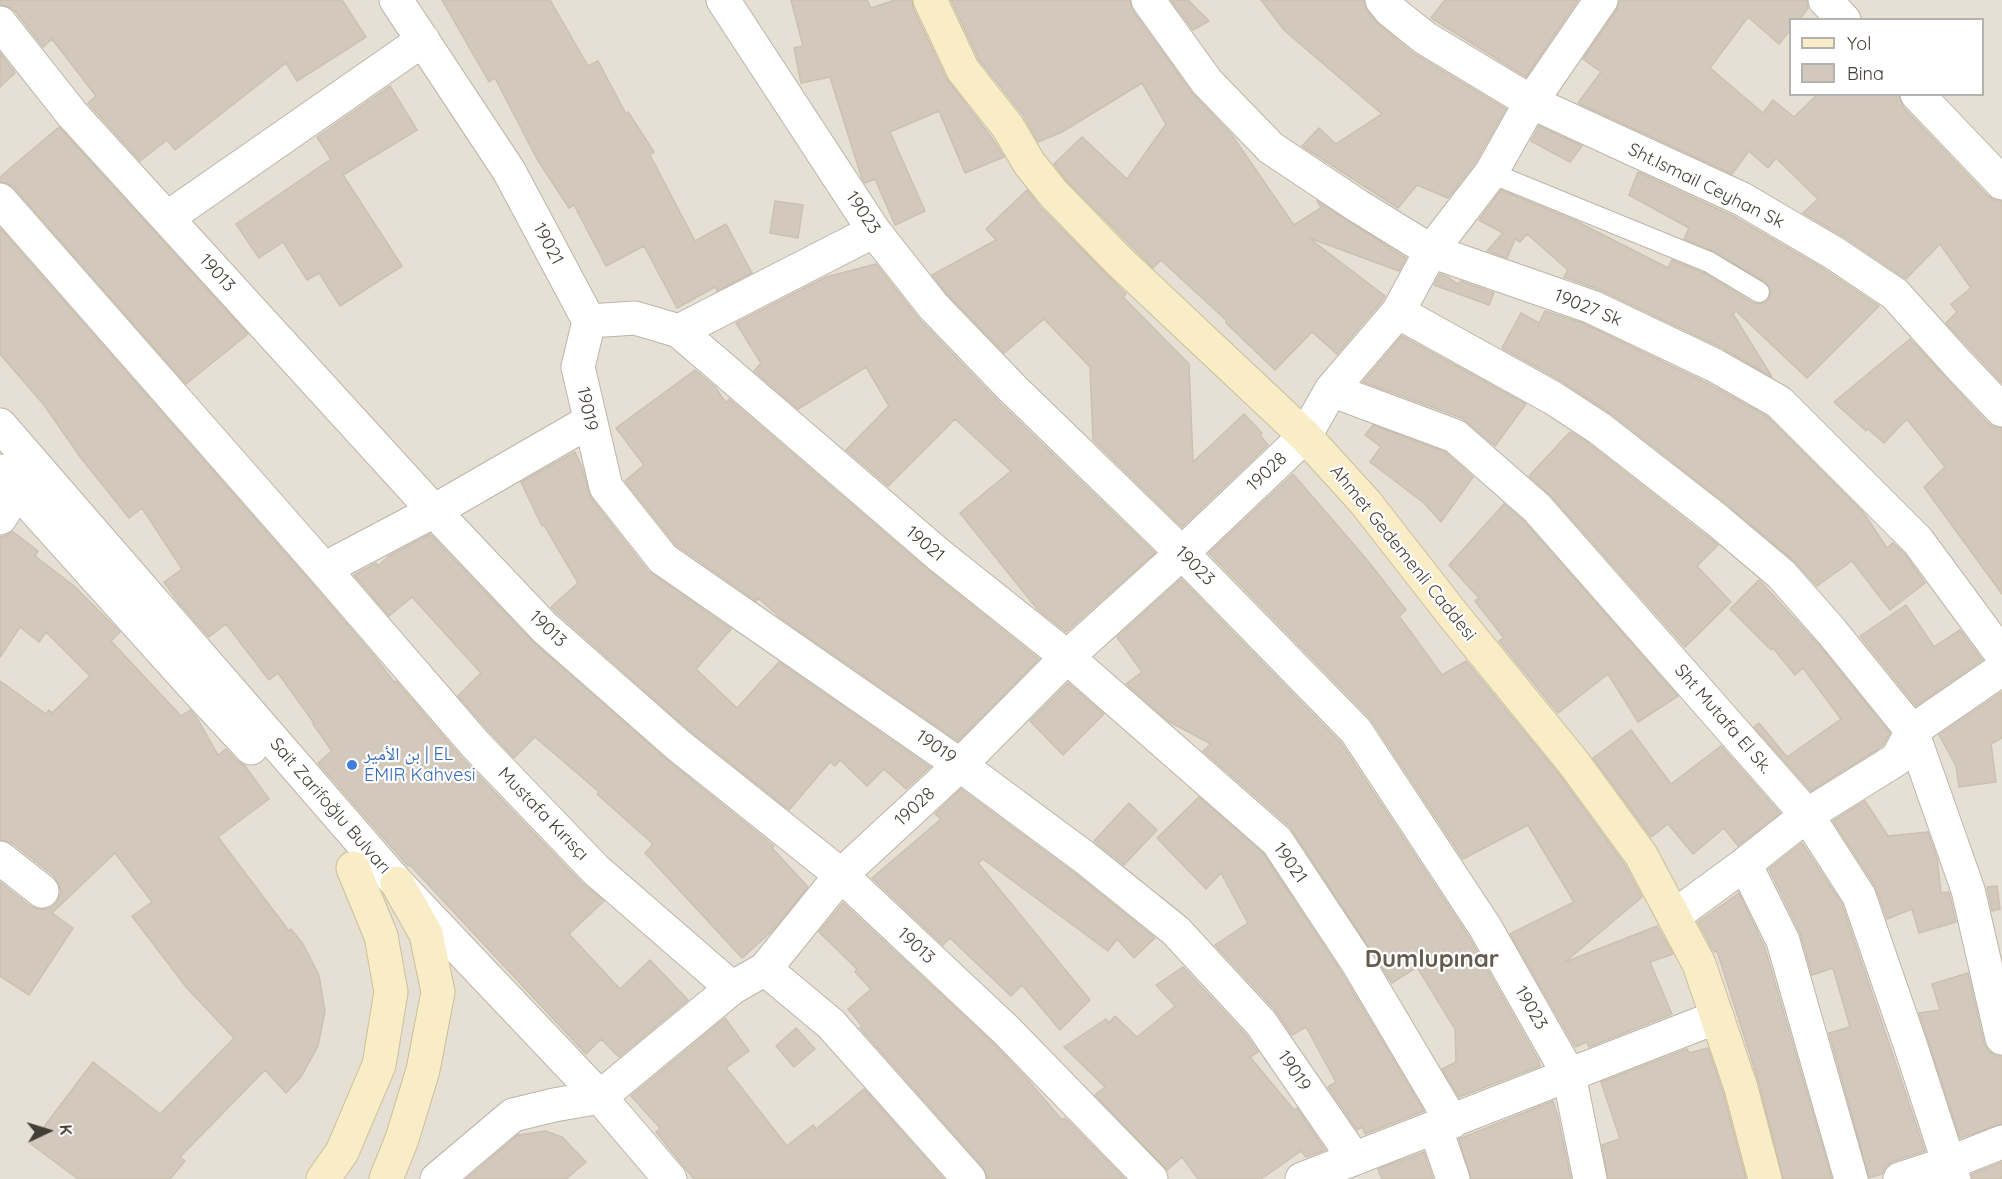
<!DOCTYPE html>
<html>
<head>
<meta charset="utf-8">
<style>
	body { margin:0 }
	#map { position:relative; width:2002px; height:1179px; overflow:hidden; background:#f1ede6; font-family:Quicksand,sans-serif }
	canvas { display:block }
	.legend { position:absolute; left:1789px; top:18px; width:195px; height:78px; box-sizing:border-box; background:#fff; border:2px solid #b4b2af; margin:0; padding:8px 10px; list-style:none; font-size:18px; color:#433e36 }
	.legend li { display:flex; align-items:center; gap:12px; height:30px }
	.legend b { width:30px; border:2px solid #b4b2af }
	.north { position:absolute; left:18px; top:1101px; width:60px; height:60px; -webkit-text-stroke:4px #fff; paint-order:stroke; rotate:86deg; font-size:16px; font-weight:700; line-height:24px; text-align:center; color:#433e36 }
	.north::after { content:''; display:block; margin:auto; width:21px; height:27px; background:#433e36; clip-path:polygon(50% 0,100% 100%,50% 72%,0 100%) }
</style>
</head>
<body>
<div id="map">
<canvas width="2002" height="1179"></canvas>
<ul class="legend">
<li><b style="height:8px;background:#f9edc8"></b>Yol</li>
<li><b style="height:16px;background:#d2c9bc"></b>Bina</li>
</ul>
<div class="north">K</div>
</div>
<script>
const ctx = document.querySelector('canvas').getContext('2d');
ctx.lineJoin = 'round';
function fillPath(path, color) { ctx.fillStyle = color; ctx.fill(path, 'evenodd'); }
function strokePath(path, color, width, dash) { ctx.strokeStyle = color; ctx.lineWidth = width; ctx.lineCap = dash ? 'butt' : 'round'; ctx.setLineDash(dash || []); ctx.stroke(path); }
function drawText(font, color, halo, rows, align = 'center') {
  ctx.font = font + ' Quicksand,"Noto Naskh Arabic",sans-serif'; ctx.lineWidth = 4.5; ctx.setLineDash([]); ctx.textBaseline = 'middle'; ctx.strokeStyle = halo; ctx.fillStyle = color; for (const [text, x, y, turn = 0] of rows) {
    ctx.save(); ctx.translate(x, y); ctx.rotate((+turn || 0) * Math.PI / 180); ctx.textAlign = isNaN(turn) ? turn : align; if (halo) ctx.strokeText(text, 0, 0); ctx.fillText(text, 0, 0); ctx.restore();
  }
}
const residential = new Path2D(`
	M 0,0 L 2002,0 L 2002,1179 L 0,1179 ZM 1790,20 L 1982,20 L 1982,94 L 1790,94 Z`);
const building = new Path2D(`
	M 0,0 L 342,0 L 366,37 L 297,81 L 286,63 L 175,150 L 167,140 L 140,161 L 88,103 L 96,96 L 52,39 L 43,47 L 15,11 L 7,6 L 0,5 Z
	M 442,0 L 550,0 L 588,66 L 598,61 L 626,114 L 628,112 L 654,152 L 650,155 L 695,241 L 726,224 L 752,273 L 717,291 L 715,287 L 677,308 L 644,246 L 606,266 L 574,205 L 569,208 L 537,159 L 495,78 L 489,82 Z
	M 791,0 L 867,0 L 871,8 L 895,0 L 912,0 L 913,8 L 946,78 L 992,138 L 1004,157 L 965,173 L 939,111 L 890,132 L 925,211 L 895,225 L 875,179 L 865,183 L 862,179 L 830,77 L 801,83 L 794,48 L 803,46 Z
	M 951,0 L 1130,0 L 1133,11 L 1192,93 L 1231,134 L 1294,225 L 1321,208 L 1317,201 L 1406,258 L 1399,271 L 1309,238 L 1385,296 L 1382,301 L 1337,354 L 1312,332 L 1275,370 L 1226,323 L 1226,320 L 1161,260 L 1153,268 L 1067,181 L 1054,164 L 1082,137 L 1127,179 L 1166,124 L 1142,83 L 1062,132 L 1038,142 L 1023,115 L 979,60 Z
	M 1171,0 L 1188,0 L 1209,21 L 1193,30 Z
	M 1261,0 L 1364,0 L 1367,11 L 1376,22 L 1413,53 L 1506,109 L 1475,163 L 1448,198 L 1417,185 L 1398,208 L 1302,146 L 1319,128 L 1336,144 L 1382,114 L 1285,31 Z
	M 1445,0 L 1578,0 L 1526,77 L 1431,18 Z
	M 1620,0 L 1807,0 L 1808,8 L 1799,20 L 1791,20 L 1791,29 L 1779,44 L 1748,17 L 1710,68 L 1763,113 L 1773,100 L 1794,117 L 1818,94 L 1899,94 L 1903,107 L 1988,196 L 1996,201 L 2002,201 L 2002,383 L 1946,323 L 1957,312 L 1951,304 L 1971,288 L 1940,244 L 1906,279 L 1844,237 L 1803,213 L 1818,199 L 1776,158 L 1768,168 L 1749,151 L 1732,174 L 1578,103 L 1601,72 L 1583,59 L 1616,11 Z
	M 0,53 L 15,73 L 0,87 Z
	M 390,86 L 417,130 L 343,175 L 402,266 L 340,306 L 319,273 L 307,280 L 283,242 L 259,258 L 236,224 L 331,159 L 317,137 Z
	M 1539,126 L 1582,146 L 1570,162 L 1531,141 Z
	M 59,127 L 248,334 L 186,384 L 14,188 L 7,183 L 0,182 L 0,177 Z
	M 1638,172 L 1733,216 L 1824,269 L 1879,306 L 1807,378 L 1736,311 L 1733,314 L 1772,377 L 1722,348 L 1600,290 L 1564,277 L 1568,270 L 1527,234 L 1520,242 L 1515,239 L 1507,258 L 1487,251 L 1503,233 L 1479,220 L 1501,190 L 1576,221 L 1668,268 L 1672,260 L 1704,273 L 1753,303 L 1759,304 L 1769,299 L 1771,292 L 1765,282 L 1715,252 L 1684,239 L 1689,228 L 1629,195 Z
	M 1027,190 L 1039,206 L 1126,294 L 1123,297 L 1189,364 L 1193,462 L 1244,414 L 1262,433 L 1260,435 L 1268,445 L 1182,527 L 1093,440 L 1090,367 L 1044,319 L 1004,353 L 947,294 L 932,275 L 996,240 L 986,229 Z
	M 775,201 L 803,205 L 798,238 L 770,233 Z
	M 0,228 L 310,581 L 375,657 L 394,682 L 396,681 L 461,757 L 582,883 L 604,901 L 569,934 L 620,989 L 650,960 L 688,1000 L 619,1057 L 601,1039 L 586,1054 L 410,865 L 408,866 L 318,763 L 332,751 L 313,724 L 314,723 L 278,673 L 269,680 L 226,624 L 209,637 L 179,603 L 164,582 L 182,569 L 142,508 L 129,518 L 81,458 L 44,405 L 0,354 Z
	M 876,264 L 919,319 L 998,401 L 1155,553 L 1066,632 L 1038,610 L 960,513 L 1011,471 L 955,419 L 888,486 L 846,450 L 889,406 L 866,367 L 798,409 L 754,371 L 761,363 L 736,323 L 826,277 Z
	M 1440,274 L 1448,277 L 1458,284 L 1461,281 L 1494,293 L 1489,305 L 1434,285 Z
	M 1545,311 L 1585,324 L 1705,382 L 1768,417 L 1863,512 L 1887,548 L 1893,543 L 1904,553 L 1925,583 L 1890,610 L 1852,561 L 1817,586 L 1793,560 L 1729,506 L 1610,413 L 1563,382 L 1502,348 L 1521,313 L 1539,323 Z
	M 1402,336 L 1526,404 L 1495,446 L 1462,418 L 1363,382 Z
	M 1910,339 L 1988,423 L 1996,428 L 2002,428 L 2002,594 L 1924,487 L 1945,467 L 1907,419 L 1884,443 L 1868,429 L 1866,431 L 1834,402 Z
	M 695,370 L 715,387 L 726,403 L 729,399 L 927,569 L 1039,659 L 958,741 L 782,619 L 758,598 L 756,601 L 676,545 L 625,481 L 644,465 L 616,428 Z
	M 1373,425 L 1445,452 L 1473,477 L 1441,522 L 1424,503 L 1370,462 L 1381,447 L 1365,435 Z
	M 1570,432 L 1588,443 L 1718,545 L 1697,566 L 1731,602 L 1685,647 L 1551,496 L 1529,476 Z
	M 575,452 L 582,467 L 591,498 L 648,571 L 731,629 L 696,669 L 737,708 L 779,662 L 930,767 L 906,789 L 884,769 L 867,786 L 840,760 L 835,766 L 830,762 L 789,810 L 690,731 L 558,614 L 551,607 L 578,583 L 544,525 L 542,526 L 521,482 Z
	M 1293,474 L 1368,561 L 1406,610 L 1399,616 L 1442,675 L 1466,661 L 1558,773 L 1625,865 L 1642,897 L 1565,962 L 1657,926 L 1673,954 L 1650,962 L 1672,1014 L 1589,1047 L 1587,1042 L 1575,1047 L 1510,934 L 1574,902 L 1528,825 L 1463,859 L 1370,718 L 1209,553 Z
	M 1504,504 L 1524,521 L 1678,696 L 1638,722 L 1608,674 L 1558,713 L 1499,641 L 1504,638 L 1475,601 L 1479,598 L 1449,565 Z
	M 12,531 L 38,551 L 35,556 L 74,586 L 120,632 L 111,641 L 181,716 L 190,710 L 197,718 L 218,755 L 226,749 L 237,761 L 245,766 L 269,799 L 218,837 L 289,931 L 291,929 L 303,944 L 319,975 L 325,1011 L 318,1046 L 301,1077 L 286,1093 L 265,1070 L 180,1157 L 185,1161 L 170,1179 L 78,1179 L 31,1144 L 93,1062 L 160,1114 L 234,1038 L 186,987 L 132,916 L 152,902 L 115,853 L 52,913 L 73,928 L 29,995 L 0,976 L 0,882 L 30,906 L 39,909 L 48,909 L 56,903 L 61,893 L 59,884 L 54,876 L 12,843 L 0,840 L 0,681 L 46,714 L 49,710 L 52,713 L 90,676 L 46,632 L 39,642 L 20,627 L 0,657 L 0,537 L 8,535 Z
	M 430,534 L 533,642 L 666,759 L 774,846 L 772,848 L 808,887 L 771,932 L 742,958 L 645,853 L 653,844 L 597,794 L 599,792 L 535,737 L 514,758 L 489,731 L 458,696 L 481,673 L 412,597 L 389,616 L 354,575 L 376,563 L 378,566 L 389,556 Z
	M 1181,579 L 1341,743 L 1469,937 L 1539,1061 L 1540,1066 L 1459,1097 L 1442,1069 L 1456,1062 L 1455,1029 L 1417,967 L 1392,983 L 1290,827 L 1203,751 L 1211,744 L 1168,721 L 1126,684 L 1142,672 L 1117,637 Z
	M 1759,580 L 1818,644 L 1890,733 L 1883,745 L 1878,749 L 1811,791 L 1754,727 L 1759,723 L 1787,757 L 1841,719 L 1803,668 L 1795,675 L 1773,648 L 1771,650 L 1730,609 Z
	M 1906,605 L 1934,647 L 1960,630 L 1982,660 L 1916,706 L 1860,636 Z
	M 1068,683 L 1104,714 L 1063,755 L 1030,721 Z
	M 2002,692 L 2002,738 L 1991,744 L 1996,782 L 1959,787 L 1956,766 L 1939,735 Z
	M 1631,730 L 1671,784 L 1721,746 L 1780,813 L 1738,846 L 1724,828 L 1693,854 L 1668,824 L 1651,837 L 1593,758 Z
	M 961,789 L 1073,872 L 1155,938 L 1134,958 L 1117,939 L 1108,951 L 983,859 L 978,863 L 1090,1000 L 1060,1030 L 1022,985 L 1011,996 L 950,938 L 943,945 L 872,878 L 941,819 L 935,814 Z
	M 1199,797 L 1263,853 L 1343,975 L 1424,1111 L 1365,1134 L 1362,1127 L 1357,1130 L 1328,1087 L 1336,1082 L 1306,1027 L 1292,1035 L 1275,1010 L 1215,945 L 1248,923 L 1221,873 L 1206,889 L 1157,838 Z
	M 1865,801 L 1888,836 L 1928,832 L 1937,858 L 1941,893 L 1949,892 L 1956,922 L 1919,933 L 1912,909 L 1887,919 L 1875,886 L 1833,821 Z
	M 1129,803 L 1157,830 L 1124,865 L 1094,841 Z
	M 1802,843 L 1842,904 L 1925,1151 L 1894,1161 L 1886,1166 L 1882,1174 L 1869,1178 L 1829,1033 L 1850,1027 L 1833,968 L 1812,975 L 1800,933 L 1769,869 Z
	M 1997,886 L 2000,909 L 1992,911 L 1987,887 Z
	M 1739,893 L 1765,948 L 1832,1179 L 1783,1179 L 1759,1083 L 1717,951 L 1714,952 L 1698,922 Z
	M 843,903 L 993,1043 L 1027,1079 L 1062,1120 L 1065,1118 L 1125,1179 L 987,1179 L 983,1167 L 860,1028 L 862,1026 L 848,1009 L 871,989 L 855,972 L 857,969 L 819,932 Z
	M 1183,967 L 1246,1035 L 1258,1052 L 1250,1057 L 1294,1110 L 1297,1108 L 1325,1150 L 1306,1157 L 1301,1151 L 1261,1179 L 1198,1179 L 1182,1157 L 1167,1170 L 1095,1095 L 1105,1087 L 1064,1047 L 1106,1019 L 1109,1023 L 1115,1016 L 1137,1037 L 1175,1006 L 1156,985 Z
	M 1968,973 L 1984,1043 L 1989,1051 L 1996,1056 L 2002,1056 L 2002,1124 L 1960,1138 L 1919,1013 L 1940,1010 L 1932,984 Z
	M 725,1018 L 749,1051 L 726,1068 L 787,1146 L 813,1125 L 816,1129 L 864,1089 L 944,1179 L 694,1179 L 656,1132 L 660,1128 L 631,1096 Z
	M 796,1028 L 815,1049 L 794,1067 L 776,1046 Z
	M 1708,1048 L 1723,1093 L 1746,1179 L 1608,1179 L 1602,1145 L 1620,1139 L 1601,1082 L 1687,1049 L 1689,1053 Z
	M 1553,1101 L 1558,1117 L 1571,1179 L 1471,1179 L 1459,1139 Z
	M 545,1131 L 562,1137 L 586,1162 L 566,1179 L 466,1179 L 518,1135 Z
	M 1424,1152 L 1433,1179 L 1382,1179 L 1378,1169 Z
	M 2002,1162 L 2002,1179 L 1972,1179 L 1972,1174 Z`);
const lane = new Path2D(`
	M 1491,173 L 1709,262 L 1759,292`);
const street = new Path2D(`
	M 396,0 L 509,171 L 589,321 L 635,318 L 679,331 L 939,555 L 1067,657 L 1277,841 L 1359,965 L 1452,1122
	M 723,0 L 874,231 L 933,306 L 1012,388 L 1182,553 L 1356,731 L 1485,927 L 1569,1075 L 1590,1179
	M 1148,0 L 1207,82 L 1271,148 L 1358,206 L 1431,251 L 1592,307 L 1714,365 L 1779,402 L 1918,541 L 2002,655
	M 1382,0 L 1390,10 L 1425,38 L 1531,102 L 1742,199 L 1834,253 L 1895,294 L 1958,364 L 2002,410
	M 1825,0 L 1844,20
	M 0,23 L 72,114 L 434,511 L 545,628 L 678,745 L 841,875 L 1006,1030 L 1151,1179
	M 1917,94 L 2002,183
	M 0,200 L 324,569 L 475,744 L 596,870 L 732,988
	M 167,218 L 423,40
	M 1398,312 L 1553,398 L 1599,428 L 1717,520 L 1781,574 L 1832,632 L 1912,731 L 1968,890 L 2002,1038
	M 589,321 L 578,367 L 606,487 L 663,559 L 960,765 L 1084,857 L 1176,931 L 1261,1023 L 1353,1157 L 1356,1157
	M 679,331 L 874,231
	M 1331,390 L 1455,436 L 1537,508 L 1807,815 L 1859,896 L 1910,1044 L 1954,1179
	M 0,425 L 397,883 L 600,1097 L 670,1179
	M 0,471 L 197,690 L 251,748
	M 0,518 L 18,490
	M 324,569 L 434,511 L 590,421
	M 0,858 L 42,891
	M 1745,864 L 1783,941 L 1851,1179
	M 1674,916 L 1745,864 L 1807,815 L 1897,759 L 1912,731 L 2002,669
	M 765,969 L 831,1024 L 969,1179
	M 600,1097 L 732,988 L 765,969 L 841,875 L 960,765 L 1067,657 L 1182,553 L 1305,436 L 1331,390 L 1398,312 L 1431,251 L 1491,173 L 1531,102 L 1601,0
	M 1435,1127 L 1453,1179
	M 437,1179 L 513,1115 L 554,1105 L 600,1097
	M 1302,1179 L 1717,1017
	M 1900,1179 L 1949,1163 L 2002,1142`);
const secondary = new Path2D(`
	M 930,0 L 963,70 L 1008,127 L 1029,163 L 1053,193 L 1119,261 L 1305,436 L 1365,502 L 1454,616 L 1573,762 L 1641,855 L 1699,964 L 1741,1088 L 1765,1179
	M 323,1179 L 342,1152 L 379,1065 L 391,992 L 381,936 L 353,868
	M 386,1179 L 402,1139 L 423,1070 L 438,992 L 426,934 L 397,883`);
const markers = [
	[352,765,6,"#3f7fe0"]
];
const streetNames = [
	["Sht.Ismail Ceyhan Sk",1706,186,26],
	["19023",863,213,56],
	["19021",548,244,62],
	["19013",217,273,48],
	["19027 Sk",1588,308,22],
	["19019",587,409,78],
	["19028",1267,472,-43],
	["19021",925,544,40],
	["Ahmet Gedemenli Caddesi",1403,553,51],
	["19023",1195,566,45],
	["19013",548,629,44],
	["Sht Mutafa El Sk.",1723,719,49],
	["19019",936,747,35],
	["Sait Zarifoğlu Bulvarı",330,806,49],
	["19028",915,807,-43],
	["Mustafa Kırısçı",543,814,46],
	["19021",1290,863,55],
	["19013",916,946,43],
	["19023",1531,1008,60],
	["19019",1294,1071,56]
];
const shopNames = [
	["بن الأمير | EL",364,755],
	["EMIR Kahvesi",364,776]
];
const districtNames = [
	["Dumlupınar",1432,960]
];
fillPath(residential, '#e5dfd4');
fillPath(building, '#d2c9bc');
strokePath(building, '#ccc1b0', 1.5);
strokePath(lane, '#bcb5a9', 22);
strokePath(street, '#bcb5a9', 35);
strokePath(secondary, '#cdbf99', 35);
strokePath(lane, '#fff', 20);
strokePath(street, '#fff', 33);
strokePath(secondary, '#f9edc8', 33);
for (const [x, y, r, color] of markers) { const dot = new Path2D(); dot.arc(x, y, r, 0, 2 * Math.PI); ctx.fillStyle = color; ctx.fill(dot); strokePath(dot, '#fff', 2); }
drawText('18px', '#433e36', '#fff', streetNames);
drawText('18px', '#366cbe', '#fff', shopNames, 'left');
drawText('bold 24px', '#655b4e', '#fff', districtNames);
</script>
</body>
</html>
